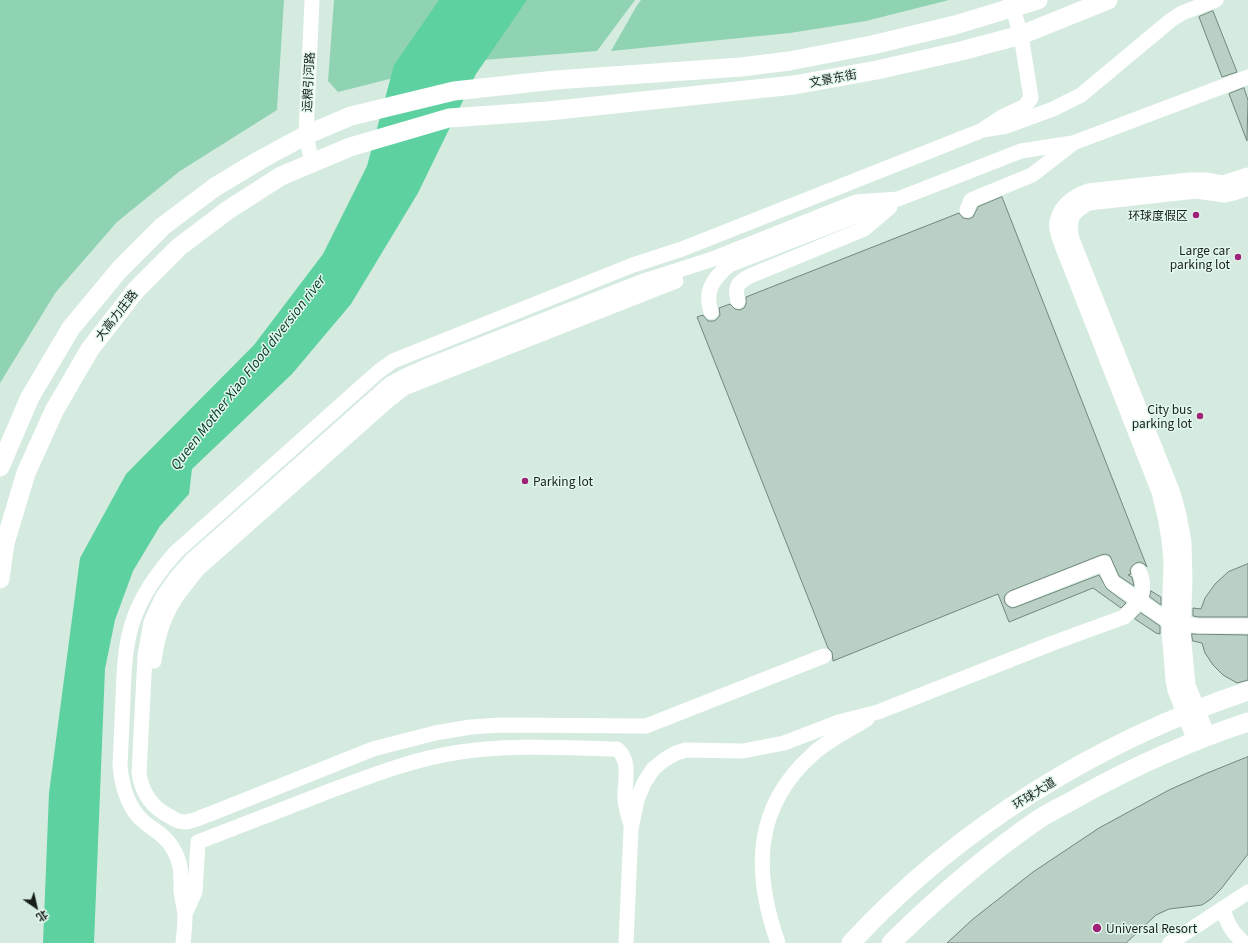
<!DOCTYPE html>
<html>
<head>
<meta charset="utf-8">
<style>
	body { margin:0 }
	#map { position:relative; width:1248px; height:943px; overflow:hidden; background:#d5ebe0; font-family:Georgia,"Noto Sans SC",serif }
	canvas { display:block }
	.north { position:absolute; left:16px; top:887px; width:40px; height:40px; -webkit-text-stroke:3px #e3f8ed; paint-order:stroke; rotate:146deg; font-size:11px; font-weight:700; line-height:16px; text-align:center; color:#171f1b }
	.north::after { content:''; display:block; margin:auto; width:14px; height:18px; background:#171f1b; clip-path:polygon(50% 0,100% 100%,50% 72%,0 100%) }
</style>
</head>
<body>
<div id="map">
<canvas width="1248" height="943"></canvas>
<div class="north">北</div>
</div>
<script>
const ctx = document.querySelector('canvas').getContext('2d');
ctx.lineJoin = 'round';
function fillPath(path, color) { ctx.fillStyle = color; ctx.fill(path, 'evenodd'); }
function strokePath(path, color, width, dash) { ctx.strokeStyle = color; ctx.lineWidth = width; ctx.lineCap = dash ? 'butt' : 'round'; ctx.setLineDash(dash || []); ctx.stroke(path); }
function drawText(font, color, halo, rows, align = 'center') {
  ctx.font = font + ' Georgia,"Noto Sans SC",serif'; ctx.lineWidth = 3; ctx.setLineDash([]); ctx.textBaseline = 'middle'; ctx.strokeStyle = halo; ctx.fillStyle = color; for (const [text, x, y, turn = 0] of rows) {
    ctx.save(); ctx.translate(x, y); ctx.rotate((+turn || 0) * Math.PI / 180); ctx.textAlign = isNaN(turn) ? turn : align; if (halo) ctx.strokeText(text, 0, 0); ctx.fillText(text, 0, 0); ctx.restore();
  }
}
const green = new Path2D(`
	M 0,0 L 284,0 L 277,110 L 180,171 L 117,222 L 56,292 L 0,383 Z
	M 334,0 L 635,0 L 597,51 L 457,62 L 338,92 L 328,81 Z
	M 641,0 L 949,0 L 866,21 L 790,33 L 611,51 L 636,7 Z`);
const water = new Path2D(`
	M 439,0 L 527,0 L 476,74 L 418,193 L 351,304 L 292,374 L 192,469 L 189,494 L 160,526 L 133,571 L 115,620 L 105,669 L 94,943 L 43,943 L 49,793 L 80,558 L 126,474 L 254,345 L 323,254 L 367,166 L 394,65 Z`);
const building = new Path2D(`
	M 1213,11 L 1237,72 L 1222,77 L 1199,17 Z
	M 1244,88 L 1248,100 L 1247,141 L 1229,94 Z
	M 1002,197 L 1147,567 L 1144,564 L 1140,562 L 1136,563 L 1132,566 L 1130,570 L 1131,574 L 1128,575 L 1132,577 L 1134,586 L 1119,576 L 1110,556 L 1106,554 L 1101,555 L 1010,591 L 1006,594 L 1004,598 L 1005,603 L 1008,606 L 1012,608 L 1016,607 L 1099,575 L 1107,589 L 1126,603 L 1121,608 L 1093,588 L 1009,622 L 998,594 L 833,661 L 832,652 L 828,648 L 697,317 L 703,315 L 708,321 L 714,321 L 717,319 L 720,315 L 719,308 L 730,304 L 735,309 L 740,310 L 744,308 L 746,304 L 746,297 L 959,213 L 963,218 L 969,219 L 973,217 L 978,207 Z
	M 1248,564 L 1248,617 L 1199,617 L 1193,616 L 1193,608 L 1201,609 L 1205,598 L 1215,584 L 1228,572 Z
	M 1151,591 L 1161,597 L 1161,605 L 1150,597 Z
	M 1141,613 L 1160,626 L 1160,634 L 1156,633 L 1135,619 Z
	M 1192,634 L 1248,635 L 1248,680 L 1237,683 L 1223,675 L 1213,665 L 1205,653 L 1202,643 L 1193,641 Z
	M 1248,757 L 1248,854 L 1221,889 L 1211,899 L 1202,905 L 1169,909 L 1156,915 L 1126,943 L 947,943 L 973,919 L 1033,872 L 1099,828 L 1169,790 L 1205,774 Z`);
const minor = new Path2D(`
	M 985,128 L 1002,117 L 1025,106 L 1031,98 L 1021,35 L 1010,0
	M 312,163 L 306,135 L 312,0
	M 967,210 L 971,200 L 1032,175 L 1072,144
	M 738,301 C 734,287 738,282 750,276 L 864,229 L 890,207
	M 711,312 C 704,291 713,279 729,265 L 884,205
	M 1013,599 L 1104,563 L 1112,582 L 1167,620 L 1198,626 L 1248,626
	M 824,656 L 646,726 L 501,725 L 471,727 L 435,733 L 373,749 L 210,814 C 203,816 194,821 186,822 C 181,822 175,820 171,817 C 152,808 142,794 139,773 L 145,656 L 151,622 L 162,598 L 176,578 L 193,559 L 390,384 L 405,376 L 425,367 L 641,282 L 710,260 L 856,202 L 898,199 L 1021,151 L 1073,143 L 1248,77
	M 154,661 C 157,637 165,612 179,593 C 185,585 191,578 197,570 L 390,399 L 404,388 L 676,281
	M 1208,736 L 1188,685 L 1183,632 L 1185,580 L 1184,542 L 1179,515 L 1173,493 L 1072,239 C 1068,220 1071,212 1089,203 L 1196,191 L 1225,195 L 1234,193 L 1248,188
	M 1195,741 L 1175,690 L 1173,680 L 1169,631 L 1171,561 L 1169,539 L 1165,517 L 1159,492 L 1061,243 C 1059,236 1055,228 1057,221 C 1061,205 1074,196 1088,191 L 1189,180 L 1206,180 L 1223,183 L 1248,175
	M 1223,908 C 1227,924 1232,932 1244,943
	M 185,914 L 195,892 L 198,842 C 239,826 281,810 322,794 C 367,777 412,759 460,752 C 512,744 566,748 617,749 C 632,762 624,782 625,800 C 626,807 628,815 630,822
	M 183,943 C 184,934 185,925 185,915 C 184,907 182,899 181,891 C 181,874 182,863 172,847 C 165,835 153,830 143,821 C 127,807 122,786 120,766 C 121,744 122,721 123,699 C 124,667 125,633 140,604 C 149,584 162,568 176,552 L 379,371 L 393,361 L 633,265 L 682,249 L 983,130 L 1007,126 L 1053,109 L 1081,95 L 1171,20 L 1182,13 L 1216,0
	M 626,943 L 631,829 L 637,800 L 644,783 L 653,769 L 664,760 L 676,753 L 686,750 L 743,751 L 784,743 L 839,722 L 878,712 L 1053,643 L 1124,617 C 1140,603 1148,591 1139,571
	M 778,943 C 753,872 753,807 813,754 C 828,740 850,730 867,719
	M 1170,943 L 1248,892`);
const major = new Path2D(`
	M 0,467 L 30,397 L 71,328 L 120,269 L 163,226 L 215,187 L 260,160 L 306,135 L 351,116 L 454,91 L 555,80 L 741,67 L 789,61 L 872,45 L 955,25 L 1038,0
	M 0,579 L 5,543 L 26,473 L 54,411 L 90,349 L 136,290 L 179,247 L 228,210 L 281,176 L 350,147 L 449,118 L 548,111 L 794,85 L 877,70 L 961,51 L 1021,35 L 1108,0
	M 851,943 C 958,827 1098,741 1248,691
	M 891,943 C 938,897 987,854 1042,817 C 1055,809 1069,803 1082,795 C 1135,766 1190,741 1248,722`);
const markers = [
	[1196,215,4,"#9e2378"],
	[1238,257,4,"#9e2378"],
	[1200,416,4,"#9e2378"],
	[525,481,4,"#9e2378"],
	[1097,928,5,"#9e2378"]
];
const streetNames = [
	["文景东街",833,78,-11],
	["运粮引河路",308,82,-87],
	["大高力庄路",116,315,-52],
	["环球大道",1034,793,-32]
];
const poiNames = [
	["环球度假区",1188,215],
	["Large car",1230,250],
	["parking lot",1230,264],
	["City bus",1192,409],
	["parking lot",1192,423],
	["Parking lot",533,481,"left"],
	["Universal Resort",1106,928,"left"]
];
const waterNames = [
	["Queen Mother Xiao Flood diversion river",247,373,-52]
];
fillPath(green, '#90d3b3');
fillPath(water, '#5ed1a1');
fillPath(building, '#bbd0c5');
strokePath(building, '#73867c', 1);
strokePath(minor, '#fff', 15);
strokePath(major, '#fff', 19);
for (const [x, y, r, color] of markers) { const dot = new Path2D(); dot.arc(x, y, r, 0, 2 * Math.PI); ctx.fillStyle = color; ctx.fill(dot); strokePath(dot, '#e3f8ed', 1.5); }
drawText('12px', '#171f1b', '#e3f8ed', streetNames);
drawText('12px', '#171f1b', '#e3f8ed', poiNames, 'right');
drawText('italic 13px', '#033926', '#e3f8ed', waterNames);
</script>
</body>
</html>
